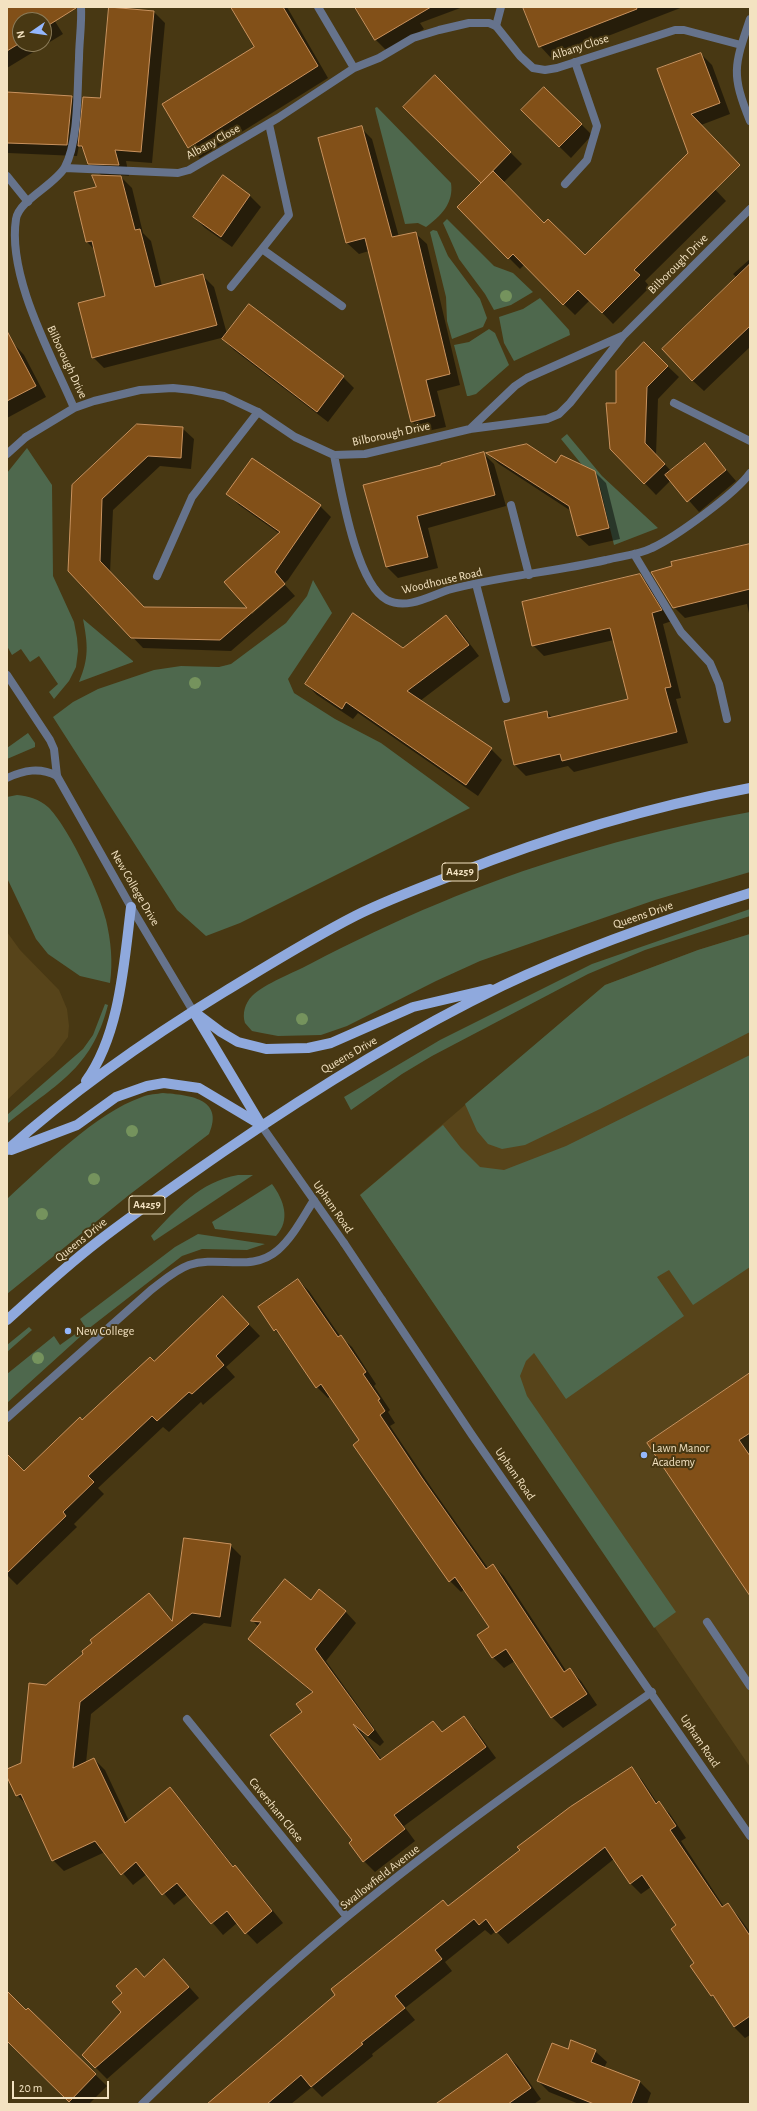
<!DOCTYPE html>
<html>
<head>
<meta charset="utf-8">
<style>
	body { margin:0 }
	#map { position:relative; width:757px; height:2111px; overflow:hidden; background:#483813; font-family:"Alegreya Sans",sans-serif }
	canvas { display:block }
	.frame { position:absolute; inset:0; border:8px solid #f3e2c1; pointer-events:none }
	.north { position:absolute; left:12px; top:12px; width:40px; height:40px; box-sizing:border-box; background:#483813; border:1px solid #8c7c59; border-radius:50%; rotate:257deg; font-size:11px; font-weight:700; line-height:16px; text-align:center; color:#f3e2c1 }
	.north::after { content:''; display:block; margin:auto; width:14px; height:18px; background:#94b7fd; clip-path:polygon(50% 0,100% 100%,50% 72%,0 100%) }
	.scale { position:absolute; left:12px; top:2081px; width:97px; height:18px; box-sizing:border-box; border:2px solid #f3e2c1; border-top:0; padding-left:5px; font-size:12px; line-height:14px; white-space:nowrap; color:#f3e2c1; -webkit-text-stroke:3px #483813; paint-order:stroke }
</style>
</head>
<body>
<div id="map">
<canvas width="757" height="2111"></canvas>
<div class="frame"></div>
<div class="north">N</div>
<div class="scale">20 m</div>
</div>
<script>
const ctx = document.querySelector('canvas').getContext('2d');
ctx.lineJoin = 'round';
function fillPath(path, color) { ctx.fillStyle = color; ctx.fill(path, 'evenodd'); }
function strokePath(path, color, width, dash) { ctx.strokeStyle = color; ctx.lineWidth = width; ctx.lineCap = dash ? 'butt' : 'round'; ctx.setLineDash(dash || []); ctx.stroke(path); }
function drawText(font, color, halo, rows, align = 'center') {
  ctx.font = font + ' "Alegreya Sans",sans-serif'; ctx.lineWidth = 4; ctx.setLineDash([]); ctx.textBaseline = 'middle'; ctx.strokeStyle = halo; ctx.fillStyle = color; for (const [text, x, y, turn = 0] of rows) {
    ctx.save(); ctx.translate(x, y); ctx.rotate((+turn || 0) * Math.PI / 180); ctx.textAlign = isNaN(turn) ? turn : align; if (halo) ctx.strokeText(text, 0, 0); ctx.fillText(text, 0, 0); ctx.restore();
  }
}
const built = new Path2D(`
	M 7,932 L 20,950 L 59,990 L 67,1009 L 69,1026 L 68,1037 L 54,1056 L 7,1100 Z
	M 750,934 L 750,1767 L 360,1195 L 605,985 L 698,950 Z`);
const green = new Path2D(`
	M 377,107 L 451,183 C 454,203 441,216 426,227 L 418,223 L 405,224 L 376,113 L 375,108 Z
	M 447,219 L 494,266 L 513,273 L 533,292 L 511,305 L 494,310 L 485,294 L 459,259 L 443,223 Z
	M 433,230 L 437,231 L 448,256 L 480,299 L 487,318 L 483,327 L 452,339 L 447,321 L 446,297 L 430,232 Z
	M 540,298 L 569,330 L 570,335 L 514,361 L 504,343 L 499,317 L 523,309 Z
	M 489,329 L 495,333 L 509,365 L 476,394 L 469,396 L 467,396 L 454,345 L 469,342 Z
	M 567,434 L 602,476 L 658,528 L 614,545 L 600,487 L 561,439 Z
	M 27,448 L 52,485 L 53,576 L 74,622 L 77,638 L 78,651 L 76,667 L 69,681 L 54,699 L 49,692 L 58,684 L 39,656 L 30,662 L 21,649 L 12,655 L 7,646 L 7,473 Z
	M 313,580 L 332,613 L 288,679 L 294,693 L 335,719 L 381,743 L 470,808 L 240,923 L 206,936 L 177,910 L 53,717 L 73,702 L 98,689 L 154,670 L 181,666 L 219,667 L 231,664 L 286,623 L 307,596 Z
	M 83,619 L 133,661 L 133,662 L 79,682 C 89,658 88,645 83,619 Z
	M 28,733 L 35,743 L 35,747 L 7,759 L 7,748 Z
	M 17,795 C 29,796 39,799 48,807 C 67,825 100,893 106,920 C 111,941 113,962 110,983 L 80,976 L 48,954 L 36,939 L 7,878 L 7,797 Z
	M 750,812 L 750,872 L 655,900 L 480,961 L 436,981 L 347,1026 L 321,1035 L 278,1036 L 262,1033 L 252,1031 L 245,1023 C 242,1014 245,1003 252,996 C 264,984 295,972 310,964 C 394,920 483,882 573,855 C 631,837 690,823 750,812 Z
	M 750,909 L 750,916 L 645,950 L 588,974 L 432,1056 L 402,1074 L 351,1110 L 344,1097 L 440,1040 L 592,964 Z
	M 750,934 L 750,1032 L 600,1109 L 525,1145 L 502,1149 L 488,1144 L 477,1131 L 465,1104 L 605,985 L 698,950 Z
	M 105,1004 L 108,1005 C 91,1071 55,1084 7,1124 L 7,1115 L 83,1049 L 93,1035 Z
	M 750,1055 L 750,1267 L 693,1305 L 669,1270 L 657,1277 L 684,1316 L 566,1399 L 534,1353 L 526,1361 L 520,1376 L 527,1396 L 676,1612 L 654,1628 L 360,1195 L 443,1125 L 461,1148 L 480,1167 L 504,1170 L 566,1146 Z
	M 163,1093 C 188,1095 225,1098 209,1134 L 129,1195 L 7,1294 L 7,1199 C 43,1166 96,1113 142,1097 C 149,1094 157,1094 163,1093 Z
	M 238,1175 L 253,1175 L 154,1241 L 151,1236 C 177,1209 199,1182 238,1175 Z
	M 272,1184 C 284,1200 291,1220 276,1236 L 215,1229 L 212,1222 Z
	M 198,1234 L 265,1244 L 247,1250 L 202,1249 L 182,1256 L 92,1326 L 7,1403 L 7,1374 L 54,1336 L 60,1345 L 85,1327 L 80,1319 L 175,1247 Z
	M 29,1327 L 32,1330 L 7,1352 L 7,1345 Z`);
const shadow = new Path2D(`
	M 7,7 L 46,7 L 63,34 L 7,68 ZM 20,20 L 44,20 L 44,44 L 20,44 Z
	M 231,7 L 287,7 L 328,78 L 200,158 L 189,147 L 256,47 Z
	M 357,7 L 463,7 L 420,23 L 424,29 L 387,51 L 376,40 Z
	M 525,7 L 683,7 L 551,58 L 540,46 Z
	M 154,12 L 165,23 L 152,163 L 126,161 L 129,176 L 119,175 L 132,188 L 143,233 L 151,241 L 162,286 L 203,276 L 214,287 L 227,334 L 343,377 L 354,388 L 328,422 L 234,350 L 223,339 L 225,337 L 104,368 L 93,357 L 107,297 L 95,250 L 87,242 L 97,188 L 102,176 L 89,163 L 85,152 L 79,145 L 77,156 L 8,153 L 7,93 L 72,97 L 83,108 L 101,100 Z
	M 701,54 L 712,65 L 730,114 L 688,130 Z
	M 435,77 L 522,164 L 503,183 L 544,224 L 585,257 L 696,169 L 726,201 L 645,281 L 650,287 L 613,324 L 590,300 L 575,315 L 524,265 L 520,269 L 458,207 L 482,183 L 405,107 Z
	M 522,110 L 581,124 L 592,135 L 571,158 Z
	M 361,128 L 372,139 L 399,237 L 415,233 L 427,244 L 460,385 L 437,391 L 446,427 L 423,432 L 412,421 L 369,251 L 359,254 L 347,243 Z
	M 223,177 L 250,196 L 261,207 L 232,247 L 205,228 L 194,217 Z
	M 750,259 L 750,347 L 704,391 L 692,380 L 737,278 L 733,274 Z
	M 13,343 L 24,355 L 46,397 L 7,418 L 7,346 Z
	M 644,344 L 679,377 L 658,399 L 656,455 L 671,471 L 705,445 L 736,481 L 699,512 L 671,480 L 656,495 L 611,448 L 617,404 Z
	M 182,428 L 194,439 L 191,469 L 160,466 L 113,510 L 110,573 L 144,608 L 249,609 L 280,534 L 239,505 L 228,494 L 320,506 L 331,517 L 288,580 L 251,612 L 252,614 L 285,585 L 295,596 L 231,651 L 143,648 L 69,570 L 73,486 Z
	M 483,453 L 494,464 L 506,506 L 428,528 L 438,568 L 398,578 L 387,567 L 364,486 L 443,466 Z
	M 488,454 L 595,472 L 606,483 L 620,539 L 589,546 L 577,535 L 571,511 L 499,464 Z
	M 750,544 L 750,618 L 747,604 L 685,618 L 674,607 Z
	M 639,575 L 651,587 L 672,621 L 663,624 L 681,698 L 676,699 L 688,743 L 574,772 L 568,766 L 526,776 L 515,765 L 547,712 L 552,718 L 629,700 L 614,640 L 544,656 L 533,645 Z
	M 446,616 L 457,627 L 479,656 L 420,701 L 491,749 L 502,760 L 478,796 L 358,713 L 353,719 L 317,695 L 306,684 L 403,649 Z
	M 298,1280 L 309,1291 L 340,1336 L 352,1347 L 376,1384 L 374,1386 L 390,1410 L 388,1412 L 395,1423 L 390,1426 L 433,1490 L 488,1568 L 493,1565 L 504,1576 L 567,1672 L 570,1670 L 581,1681 L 597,1705 L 563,1728 L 552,1717 L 515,1661 L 504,1668 L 493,1657 L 491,1627 L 465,1589 L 461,1592 L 450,1581 L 331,1396 L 328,1398 L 317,1387 L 285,1340 L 275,1330 Z
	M 234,1309 L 260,1336 L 226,1367 L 235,1377 L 203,1405 L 201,1402 L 169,1432 L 163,1427 L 98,1488 L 104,1494 L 74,1524 L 77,1527 L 17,1585 L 8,1576 L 7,1577 L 7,1482 L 24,1473 L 82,1421 L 154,1362 Z
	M 750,1374 L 750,1594 L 648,1443 Z
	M 230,1545 L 241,1556 L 231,1627 L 204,1623 L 91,1714 L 86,1763 L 94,1759 L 105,1770 L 129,1821 L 170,1789 L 181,1800 L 234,1867 L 246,1878 L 283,1923 L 257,1944 L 237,1923 L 223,1935 L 188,1894 L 174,1905 L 147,1874 L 133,1885 L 105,1852 L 64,1871 L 53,1860 L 28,1806 L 17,1795 L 7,1774 L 7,1770 L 22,1764 L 46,1686 L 85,1654 L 149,1594 L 173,1621 Z
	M 311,1601 L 345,1611 L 356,1623 L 326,1661 L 384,1742 L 380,1746 L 361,1732 L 382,1760 L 433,1722 L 443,1733 L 464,1718 L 475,1729 L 496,1758 L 404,1826 L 415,1841 L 375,1872 L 364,1861 L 353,1840 L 303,1712 L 313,1693 L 249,1639 L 259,1627 L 253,1621 Z
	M 631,1769 L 642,1780 L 658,1804 L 659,1803 L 670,1814 L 686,1838 L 681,1841 L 724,1907 L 727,1904 L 738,1916 L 750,1932 L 750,2035 L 745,2038 L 734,2027 L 719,2003 L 712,1995 L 677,1925 L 651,1887 L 641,1894 L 630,1883 L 614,1859 L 508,1944 L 496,1931 L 491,1935 L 485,1930 L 445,1962 L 452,1971 L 405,2008 L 415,2020 L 372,2054 L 373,2056 L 322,2097 L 312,2087 L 291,2104 L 221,2104 L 448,1907 Z
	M 175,1971 L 199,1998 L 107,2079 L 83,2055 L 123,2012 L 144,1978 Z
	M 7,1992 L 27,2011 L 28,2009 L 107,2086 L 89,2104 L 72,2104 L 7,2040 Z
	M 568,2050 L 595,2051 L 607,2062 L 604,2068 L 640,2082 L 651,2093 L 647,2104 L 579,2104 L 549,2092 L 538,2081 Z
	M 507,2055 L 518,2066 L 541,2099 L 534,2104 L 438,2104 Z`);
const building = new Path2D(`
	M 7,7 L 76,7 L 76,8 L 44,28 L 44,20 L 20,20 L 20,43 L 7,51 Z
	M 109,7 L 154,11 L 141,152 L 115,150 L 119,165 L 88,164 L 82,146 L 78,146 L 83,97 L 100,98 Z
	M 231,7 L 283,7 L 318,66 L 188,148 L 162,104 L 254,47 Z
	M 355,7 L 431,7 L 375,40 Z
	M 523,7 L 636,7 L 637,9 L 539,47 Z
	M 701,53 L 720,103 L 691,114 L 740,165 L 634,270 L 640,275 L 602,313 L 578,290 L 563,305 L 513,254 L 508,259 L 457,207 L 493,171 L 544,223 L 548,219 L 585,255 L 688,153 L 657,69 Z
	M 435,75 L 511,152 L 481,183 L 403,107 Z
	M 544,87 L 582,124 L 559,147 L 521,110 Z
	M 7,92 L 72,96 L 67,145 L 7,143 Z
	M 362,126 L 392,237 L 416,232 L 450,374 L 426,380 L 435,416 L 411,422 L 365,238 L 346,243 L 318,138 Z
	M 92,175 L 121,176 L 135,230 L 140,229 L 155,287 L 203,274 L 217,325 L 92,358 L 78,303 L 105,296 L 92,241 L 86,242 L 74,192 L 96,187 Z
	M 223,175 L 250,195 L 221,237 L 193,217 Z
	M 750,264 L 750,326 L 692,381 L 662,349 Z
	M 249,304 L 344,376 L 317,412 L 222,339 Z
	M 7,331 L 36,386 L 7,401 Z
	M 644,342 L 668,366 L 647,387 L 645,443 L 665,464 L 644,484 L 610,449 L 606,403 L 616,403 L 616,371 Z
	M 137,424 L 183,427 L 181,458 L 148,456 L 102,499 L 100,561 L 144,607 L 247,608 L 224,582 L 280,532 L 226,494 L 252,458 L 321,505 L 275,572 L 285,584 L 220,640 L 131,638 L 68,571 L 72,485 Z
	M 705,443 L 726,470 L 687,502 L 665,475 Z
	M 527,444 L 556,463 L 561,455 L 595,471 L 609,528 L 577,536 L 569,506 L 486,453 Z
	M 484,452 L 495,495 L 417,516 L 428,557 L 386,567 L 363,485 L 441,465 L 441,464 Z
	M 750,544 L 750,589 L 673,608 L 651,572 L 672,566 L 671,562 Z
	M 640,574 L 662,610 L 652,613 L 671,687 L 665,688 L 677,732 L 562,761 L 560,754 L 514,765 L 504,721 L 547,711 L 548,718 L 628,699 L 610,628 L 532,646 L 522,602 Z
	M 353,613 L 403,648 L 446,615 L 469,645 L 407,691 L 492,748 L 466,785 L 346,702 L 342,709 L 305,684 Z
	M 298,1279 L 338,1337 L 341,1335 L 366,1372 L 363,1374 L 380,1399 L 378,1400 L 385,1411 L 380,1415 L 422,1478 L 486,1569 L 493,1564 L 564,1672 L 570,1668 L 587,1694 L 551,1718 L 506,1649 L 492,1658 L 477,1635 L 489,1627 L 455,1577 L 449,1582 L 353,1445 L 359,1440 L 321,1384 L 316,1388 L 276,1329 L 274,1331 L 258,1307 Z
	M 223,1296 L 249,1324 L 216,1356 L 224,1365 L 192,1394 L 189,1392 L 157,1421 L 152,1416 L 88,1476 L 94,1482 L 63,1512 L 66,1516 L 7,1573 L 7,1454 L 24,1471 L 80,1417 L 82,1420 L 150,1357 L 154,1361 Z
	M 750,1373 L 750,1433 L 739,1440 L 750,1456 L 750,1596 L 647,1443 Z
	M 184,1538 L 231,1544 L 220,1617 L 192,1613 L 80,1702 L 73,1768 L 94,1758 L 125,1823 L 170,1787 L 233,1867 L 235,1865 L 272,1911 L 245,1934 L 227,1911 L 211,1924 L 177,1883 L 162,1895 L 136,1862 L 121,1875 L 95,1841 L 52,1861 L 21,1794 L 16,1796 L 7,1777 L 7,1769 L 21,1763 L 29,1683 L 46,1685 L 83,1654 L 82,1651 L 92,1643 L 90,1640 L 149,1593 L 172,1621 Z
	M 285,1579 L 311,1600 L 319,1589 L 346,1611 L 315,1649 L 374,1730 L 368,1736 L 353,1724 L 380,1760 L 433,1721 L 442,1732 L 464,1716 L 486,1747 L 394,1815 L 405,1829 L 363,1862 L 349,1843 L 352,1840 L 270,1735 L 302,1712 L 296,1704 L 313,1692 L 248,1639 L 261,1622 L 251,1621 Z
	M 632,1767 L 656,1804 L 659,1801 L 676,1826 L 670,1830 L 722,1907 L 728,1903 L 750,1936 L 750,2016 L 734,2027 L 713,1995 L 711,1996 L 690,1966 L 694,1963 L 671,1929 L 676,1925 L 642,1875 L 630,1884 L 605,1847 L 496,1933 L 486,1919 L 479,1925 L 474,1919 L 435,1950 L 442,1959 L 395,1996 L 405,2008 L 361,2043 L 363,2044 L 311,2087 L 301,2075 L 267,2104 L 207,2104 L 335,1995 L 331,1989 L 409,1927 L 443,1900 L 448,1906 L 520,1850 L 517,1847 L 541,1829 L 570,1807 Z
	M 164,1959 L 189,1987 L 95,2068 L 82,2055 L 121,2012 L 112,2002 L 122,1993 L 116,1986 L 136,1968 L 144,1977 Z
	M 7,1991 L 26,2010 L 28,2008 L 96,2074 L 69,2102 L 7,2041 Z
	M 571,2040 L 596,2050 L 591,2062 L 640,2081 L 631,2104 L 594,2104 L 537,2081 L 552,2043 L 568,2049 Z
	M 507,2054 L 531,2088 L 508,2104 L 436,2104 Z`);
const lane = new Path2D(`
	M 496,26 L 501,7
	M 269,124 L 289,215 L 262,249 L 342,306
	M 7,176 L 28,202
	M 565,184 L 587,160 L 597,126 L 575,62
	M 231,287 L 262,249
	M 674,403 L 750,441
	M 7,454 L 26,437
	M 511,505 L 529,575
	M 157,576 L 192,497 L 258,412
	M 476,584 L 506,699
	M 7,675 L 50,740 L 54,749 L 57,776
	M 344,1243 L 382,1300
	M 707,1622 L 750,1686`);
const street = new Path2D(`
	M 318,7 L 354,68
	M 750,19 C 734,66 731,74 750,121
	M 65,168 L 178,173 L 189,170 L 278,118 L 354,68 L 379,58 L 413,38 L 439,30 L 469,23 L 489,23 L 496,26 L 520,56 L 533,68 L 545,70 L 557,68 L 675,30 L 684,30 L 741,45
	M 74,408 C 52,356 7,277 16,219 C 19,200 55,185 65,167 C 79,141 77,88 79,59 C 79,42 82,24 81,7
	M 470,429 L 515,386 L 527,378 L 622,336
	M 26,437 L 74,408 L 94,401 L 140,390 L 173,388 L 192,390 L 224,396 L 258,412 L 295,437 L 334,455 L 365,454 L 470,429 L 547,419 L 559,414 L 570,403 L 623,336 L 750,209
	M 334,455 C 341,489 356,584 387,600 C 407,610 430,596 448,590 C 500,576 554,572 606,560 C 621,556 638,555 652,548 C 676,537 736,493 750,473
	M 634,554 L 681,632 L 710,663 L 719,684 L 727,719
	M 7,778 C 24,770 40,767 57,776 L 131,907 L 193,1011
	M 261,1125 L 344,1243
	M 382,1300 L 472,1435 L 750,1836
	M 7,1418 L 151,1290 C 163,1281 175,1270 189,1265 C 219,1255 252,1273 278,1250 C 293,1237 303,1217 314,1200
	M 187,1719 L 347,1917
	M 142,2104 C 208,2040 275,1976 347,1917 C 444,1837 548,1764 652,1692`);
const primary = new Path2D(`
	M 193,1011 L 221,1032 L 238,1042 L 266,1049 L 308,1048 L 331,1043 L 413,1007 L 490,989
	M 196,1016 L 260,1123
	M 86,1081 C 120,1034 124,963 131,907
	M 7,1150 C 74,1090 147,1039 224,992 C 267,966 310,939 355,916 C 387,900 422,887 456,874 C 551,836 649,807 750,788
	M 11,1150 L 77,1125 L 116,1097 L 147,1086 L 164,1083 L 199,1088 L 261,1125
	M 7,1320 C 36,1294 65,1267 96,1243 C 137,1211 180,1182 223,1152 C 312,1091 405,1033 502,986 C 582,948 666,919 750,893`);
const trees = [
	[506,296],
	[195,683],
	[302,1019],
	[132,1131],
	[94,1179],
	[42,1214],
	[38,1358]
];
const markers = [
	[68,1331,4,"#94b7fd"],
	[644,1455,4,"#94b7fd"]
];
const shields = [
	[460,872,36],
	[147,1205,36]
];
const shieldNames = [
	["A4259",460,872],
	["A4259",147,1205]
];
const streetNames = [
	["Albany Close",580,47,-18],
	["Albany Close",213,142,-29],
	["Bilborough Drive",678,264,-45],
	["Bilborough Drive",67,362,65],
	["Bilborough Drive",391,434,-12],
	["Woodhouse Road",442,581,-13],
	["New College Drive",135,888,60],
	["Queens Drive",643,915,-19],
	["Queens Drive",349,1055,-30],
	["Upham Road",333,1207,55],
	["Queens Drive",81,1240,-39],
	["Upham Road",515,1474,55],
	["Upham Road",700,1741,56],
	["Caversham Close",276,1810,51],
	["Swallowfield Avenue",380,1877,-38]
];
const poiNames = [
	["New College",76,1331],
	["Lawn Manor",652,1448],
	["Academy",652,1462]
];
fillPath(built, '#57441a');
fillPath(green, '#4e684d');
fillPath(shadow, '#0007');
fillPath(building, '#825018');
strokePath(building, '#c9925e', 1);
strokePath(lane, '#66738c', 8);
strokePath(street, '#66738c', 8);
strokePath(primary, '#8fa9dd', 10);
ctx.fillStyle = '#75935d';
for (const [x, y] of trees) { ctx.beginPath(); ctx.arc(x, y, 6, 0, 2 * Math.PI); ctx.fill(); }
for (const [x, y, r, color] of markers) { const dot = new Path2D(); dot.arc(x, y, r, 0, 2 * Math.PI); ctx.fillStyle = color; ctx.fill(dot); strokePath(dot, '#483813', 1.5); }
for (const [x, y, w] of shields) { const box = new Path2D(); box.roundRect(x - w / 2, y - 9, w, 18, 3); ctx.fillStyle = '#483813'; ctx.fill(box); strokePath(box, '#f3e2c1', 1); }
drawText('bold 11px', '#f3e2c1', null, shieldNames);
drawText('12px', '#f3e2c1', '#483813', streetNames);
drawText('12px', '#f3e2c1', '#483813', poiNames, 'left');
</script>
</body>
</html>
